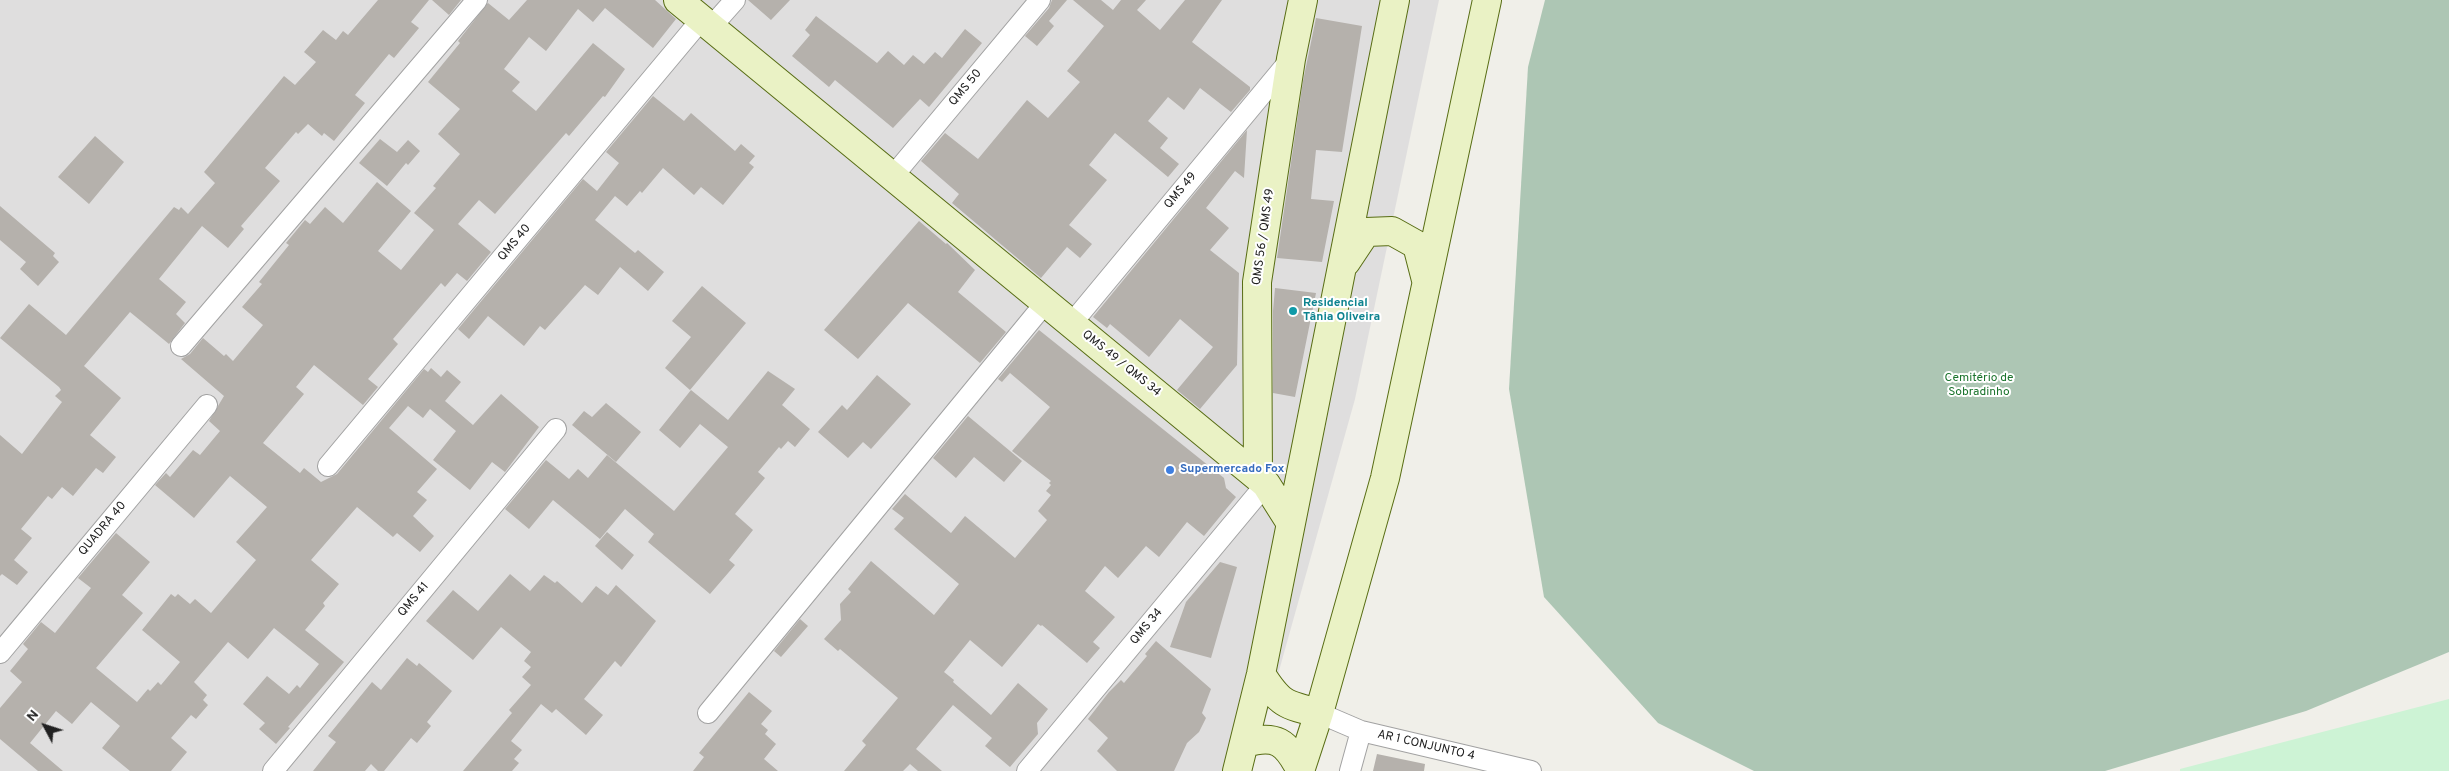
<!DOCTYPE html>
<html>
<head>
<meta charset="utf-8">
<style>
	body { margin:0 }
	#map { position:relative; width:2449px; height:771px; overflow:hidden; background:#f0efe9; font-family:Overpass,sans-serif }
	canvas { display:block }
	.north { position:absolute; left:20px; top:701px; width:50px; height:50px; -webkit-text-stroke:4px #fff; paint-order:stroke; rotate:310deg; font-size:14px; font-weight:700; line-height:20px; text-align:center; color:#212121 }
	.north::after { content:''; display:block; margin:auto; width:18px; height:22px; background:#212121; clip-path:polygon(50% 0,100% 100%,50% 72%,0 100%) }
</style>
</head>
<body>
<div id="map">
<canvas width="2449" height="771"></canvas>
<div class="north">N</div>
</div>
<script>
const ctx = document.querySelector('canvas').getContext('2d');
ctx.lineJoin = 'round';
function fillPath(path, color) { ctx.fillStyle = color; ctx.fill(path, 'evenodd'); }
function strokePath(path, color, width, dash) { ctx.strokeStyle = color; ctx.lineWidth = width; ctx.lineCap = dash ? 'butt' : 'round'; ctx.setLineDash(dash || []); ctx.stroke(path); }
function drawText(font, color, halo, rows, align = 'center') {
  ctx.font = font + ' Overpass,sans-serif'; ctx.lineWidth = 4; ctx.setLineDash([]); ctx.textBaseline = 'middle'; ctx.strokeStyle = halo; ctx.fillStyle = color; for (const [text, x, y, turn = 0] of rows) {
    ctx.save(); ctx.translate(x, y); ctx.rotate((+turn || 0) * Math.PI / 180); ctx.textAlign = isNaN(turn) ? turn : align; if (halo) ctx.strokeText(text, 0, 0); ctx.fillText(text, 0, 0); ctx.restore();
  }
}
const residential = new Path2D(`
	M 0,0 L 1439,0 L 1355,399 L 1251,771 L 0,771 Z`);
const cemetery = new Path2D(`
	M 1545,0 L 2449,0 L 2449,652 L 2306,711 L 2105,771 L 1754,771 L 1658,723 L 1544,597 L 1509,389 L 1528,67 Z`);
const park = new Path2D(`
	M 2449,699 L 2449,771 L 2180,771 L 2180,769 Z`);
const building = new Path2D(`
	M 378,0 L 429,0 L 411,22 L 419,28 L 394,58 L 389,54 L 355,95 L 365,103 L 334,141 L 324,133 L 322,136 L 308,124 L 298,134 L 296,132 L 265,168 L 280,181 L 241,226 L 244,229 L 228,248 L 202,226 L 159,279 L 186,302 L 176,314 L 185,323 L 169,344 L 130,312 L 84,366 L 121,398 L 90,435 L 116,457 L 103,473 L 96,468 L 73,496 L 62,487 L 52,499 L 48,496 L 21,529 L 32,538 L 14,560 L 28,572 L 17,585 L 2,574 L 0,576 L 0,435 L 22,454 L 62,402 L 55,396 L 61,390 L 59,387 L 0,338 L 29,304 L 66,335 L 174,207 L 179,210 L 181,207 L 188,214 L 215,183 L 204,172 L 284,76 L 295,85 L 316,62 L 304,52 L 323,30 L 336,40 L 343,31 L 348,35 Z
	M 432,0 L 461,0 L 449,15 Z
	M 527,0 L 655,0 L 676,19 L 653,48 L 605,8 L 593,22 L 578,9 L 546,51 L 529,37 L 504,69 L 520,82 L 512,91 L 536,111 L 593,43 L 625,69 L 605,97 L 603,96 L 569,136 L 566,133 L 495,214 L 479,200 L 458,224 L 491,252 L 467,281 L 457,273 L 445,287 L 441,283 L 393,339 L 398,344 L 368,379 L 378,387 L 363,405 L 314,365 L 296,387 L 304,394 L 263,443 L 300,473 L 304,468 L 321,482 L 337,474 L 381,421 L 388,427 L 381,421 L 424,369 L 428,372 L 431,368 L 441,377 L 447,370 L 461,382 L 445,401 L 473,425 L 501,394 L 539,427 L 505,472 L 492,462 L 470,490 L 433,460 L 456,431 L 430,409 L 423,418 L 408,406 L 389,428 L 437,469 L 417,492 L 427,500 L 413,516 L 434,536 L 420,552 L 397,533 L 393,537 L 357,507 L 311,560 L 339,584 L 323,603 L 325,606 L 305,630 L 344,662 L 288,727 L 290,728 L 276,744 L 259,729 L 265,723 L 243,704 L 267,676 L 289,694 L 297,685 L 300,688 L 319,664 L 274,628 L 248,659 L 228,642 L 194,682 L 207,695 L 203,700 L 208,705 L 196,719 L 191,715 L 171,738 L 187,752 L 171,771 L 130,771 L 102,748 L 120,726 L 91,702 L 72,724 L 56,711 L 30,743 L 63,771 L 38,771 L 0,739 L 0,708 L 22,682 L 10,671 L 28,649 L 23,644 L 41,622 L 55,633 L 91,588 L 78,578 L 116,533 L 150,562 L 122,595 L 143,613 L 96,668 L 137,702 L 148,689 L 150,691 L 158,682 L 161,685 L 180,662 L 142,630 L 171,594 L 175,597 L 178,594 L 190,604 L 195,599 L 211,613 L 256,560 L 236,542 L 267,507 L 230,476 L 194,518 L 155,485 L 166,473 L 170,477 L 193,450 L 200,455 L 220,431 L 209,421 L 224,396 L 181,359 L 190,354 L 203,338 L 224,356 L 226,354 L 233,361 L 263,325 L 242,307 L 262,284 L 259,282 L 289,245 L 286,243 L 305,220 L 310,224 L 325,207 L 343,223 L 377,182 L 411,211 L 378,251 L 401,270 L 434,230 L 414,213 L 436,188 L 433,186 L 460,154 L 438,134 L 460,109 L 428,82 L 460,43 L 458,41 L 488,3 L 509,20 Z
	M 748,0 L 790,0 L 771,20 Z
	M 1052,0 L 1067,0 L 1049,21 L 1054,26 L 1037,46 L 1025,36 L 1049,8 Z
	M 1073,0 L 1101,0 L 1113,10 L 1121,0 L 1146,0 L 1137,10 L 1160,30 L 1185,0 L 1222,0 L 1192,42 L 1250,87 L 1250,90 L 1231,112 L 1200,88 L 1184,110 L 1168,97 L 1148,121 L 1168,138 L 1160,148 L 1179,164 L 1168,177 L 1115,133 L 1089,165 L 1107,180 L 1069,225 L 1092,244 L 1080,258 L 1067,247 L 1041,278 L 952,203 L 959,194 L 921,161 L 945,133 L 978,159 L 1027,100 L 1048,118 L 1080,82 L 1067,71 L 1104,26 Z
	M 816,16 L 877,63 L 888,51 L 904,65 L 913,55 L 924,64 L 935,52 L 942,58 L 965,29 L 982,43 L 929,107 L 920,99 L 893,128 L 835,80 L 829,87 L 792,56 L 810,35 L 805,30 Z
	M 1316,18 L 1362,26 L 1342,152 L 1316,150 L 1311,199 L 1334,201 L 1322,262 L 1277,258 L 1303,81 Z
	M 653,96 L 684,121 L 691,113 L 735,151 L 741,144 L 755,156 L 749,163 L 754,167 L 723,205 L 701,187 L 694,195 L 663,168 L 642,193 L 640,191 L 627,206 L 615,196 L 595,220 L 635,253 L 638,250 L 664,272 L 648,291 L 620,267 L 598,295 L 585,285 L 545,330 L 540,326 L 524,346 L 488,316 L 469,339 L 458,329 L 583,179 L 597,191 L 619,163 L 606,152 Z
	M 1247,130 L 1244,178 L 1235,171 L 1206,208 L 1229,228 L 1210,250 L 1239,273 L 1237,365 L 1200,409 L 1177,390 L 1213,347 L 1180,319 L 1149,357 L 1110,324 L 1107,328 L 1093,317 Z
	M 95,136 L 124,162 L 89,204 L 58,177 Z
	M 380,139 L 397,152 L 408,140 L 420,151 L 408,165 L 406,163 L 387,186 L 359,163 Z
	M 0,206 L 55,253 L 53,256 L 59,262 L 38,286 L 20,269 L 26,262 L 0,240 Z
	M 919,221 L 946,244 L 947,243 L 975,270 L 958,292 L 1006,332 L 980,363 L 908,303 L 858,359 L 824,330 Z
	M 702,286 L 746,323 L 690,390 L 665,368 L 691,337 L 672,321 Z
	M 1275,288 L 1316,293 L 1295,397 L 1273,393 L 1273,311 Z
	M 1039,330 L 1224,478 L 1226,488 L 1236,497 L 1204,536 L 1187,522 L 1159,557 L 1146,546 L 1118,578 L 1105,566 L 1085,591 L 1115,617 L 1093,642 L 1100,648 L 1087,663 L 1042,625 L 1041,626 L 1038,624 L 1002,667 L 970,640 L 944,672 L 954,680 L 953,682 L 991,715 L 1018,683 L 1048,709 L 1037,723 L 1038,734 L 1010,767 L 985,746 L 992,738 L 953,705 L 916,749 L 942,771 L 918,771 L 910,764 L 903,771 L 844,771 L 866,745 L 862,741 L 898,698 L 840,649 L 838,651 L 824,639 L 841,620 L 840,604 L 851,592 L 848,589 L 871,561 L 934,615 L 959,584 L 894,529 L 904,518 L 892,509 L 905,494 L 951,533 L 965,516 L 1015,558 L 1047,520 L 1038,511 L 1051,495 L 1046,491 L 1051,485 L 1049,483 L 1051,481 L 1012,451 L 1050,407 L 1010,373 L 1002,382 L 998,379 Z
	M 768,371 L 795,389 L 782,405 L 810,429 L 795,447 L 788,441 L 781,449 L 779,447 L 758,472 L 765,478 L 735,514 L 753,530 L 729,560 L 735,565 L 710,594 L 648,542 L 654,534 L 625,509 L 600,539 L 553,500 L 529,529 L 505,509 L 546,460 L 569,479 L 578,469 L 588,478 L 607,455 L 674,511 L 728,447 L 700,424 L 680,448 L 659,430 L 691,390 L 728,420 Z
	M 877,375 L 911,404 L 871,449 L 863,442 L 848,458 L 818,432 L 842,405 L 847,410 Z
	M 606,403 L 641,432 L 616,462 L 572,425 L 584,411 L 592,417 Z
	M 968,416 L 1022,461 L 1004,482 L 974,457 L 956,478 L 933,458 Z
	M 607,532 L 634,555 L 622,570 L 595,546 Z
	M 1220,562 L 1237,567 L 1211,658 L 1170,647 L 1186,602 Z
	M 510,574 L 530,591 L 544,575 L 555,583 L 557,581 L 582,603 L 596,586 L 608,595 L 616,585 L 656,621 L 621,667 L 615,661 L 584,699 L 603,715 L 586,735 L 556,709 L 552,713 L 541,704 L 511,741 L 522,750 L 514,759 L 519,763 L 512,771 L 463,771 L 512,713 L 509,710 L 531,685 L 522,677 L 531,667 L 524,661 L 531,652 L 501,627 L 473,660 L 426,621 L 453,590 L 478,611 Z
	M 800,619 L 808,626 L 781,657 L 774,651 Z
	M 1156,641 L 1211,689 L 1202,713 L 1206,718 L 1199,732 L 1187,743 L 1174,771 L 1117,771 L 1097,751 L 1108,738 L 1088,719 L 1109,692 L 1121,680 L 1124,683 L 1147,656 L 1145,654 Z
	M 407,658 L 417,666 L 419,663 L 452,691 L 427,722 L 431,726 L 417,743 L 411,738 L 384,771 L 378,771 L 371,764 L 365,771 L 313,771 L 336,742 L 328,736 L 372,682 L 381,690 Z
	M 749,692 L 772,711 L 761,724 L 768,730 L 765,734 L 776,744 L 764,759 L 778,771 L 693,771 L 704,757 L 699,753 Z
	M 1377,754 L 1425,764 L 1424,771 L 1373,771 Z`);
const street = new Path2D(`
	M 711,27 L 735,0
	M 893,176 L 1040,0
	M 1072,323 L 1291,59
	M 181,346 L 477,0
	M 328,466 L 701,20
	M 0,653 L 207,405
	M 708,713 L 1046,302
	M 1319,713 L 1361,731 L 1531,771
	M 273,771 L 556,429
	M 1027,771 L 1266,484
	M 1350,771 L 1361,731`);
const secondary = new Path2D(`
	M 678,0 L 1266,484 L 1290,522
	M 1346,262 L 1366,232 L 1392,231 L 1417,245 L 1426,280
	M 1258,477 L 1257,282 L 1291,59 L 1303,0
	M 1261,674 C 1280,704 1285,705 1319,713
	M 1245,743 C 1276,734 1286,742 1300,769
	M 1237,771 L 1261,674 L 1395,0
	M 1300,771 L 1319,713 L 1385,478 L 1487,0`);
const markers = [
	[1293,311,5,"#0f9aa8"],
	[1170,470,5,"#3f7fe0"]
];
const streetNames = [
	["QMS 50",966,88,-50],
	["QMS 49",1181,191,-50],
	["QMS 56 / QMS 49",1264,237,-82],
	["QMS 40",515,243,-50],
	["QMS 49 / QMS 34",1121,364,39],
	["QUADRA 40",103,529,-50],
	["QMS 41",414,600,-50],
	["QMS 34",1147,627,-50],
	["AR 1 CONJUNTO 4",1426,746,13]
];
const cultureNames = [
	["Residencial",1303,304],
	["Tânia Oliveira",1303,318]
];
const parkNames = [
	["Cemitério de",1979,379],
	["Sobradinho",1979,393]
];
const shopNames = [
	["Supermercado Fox",1180,470]
];
fillPath(residential, '#dfdede');
fillPath(cemetery, '#adc6b4');
fillPath(park, '#cdf3d5');
fillPath(building, '#b5b1ac');
strokePath(street, '#a2a2a2', 22);
strokePath(secondary, '#586d14', 30);
strokePath(street, '#fff', 20);
strokePath(secondary, '#eaf2c5', 28);
for (const [x, y, r, color] of markers) { const dot = new Path2D(); dot.arc(x, y, r, 0, 2 * Math.PI); ctx.fillStyle = color; ctx.fill(dot); strokePath(dot, '#fff', 2); }
drawText('12px', '#212121', '#fff', streetNames);
drawText('bold 12px', '#0d838f', '#fff', cultureNames, 'left');
drawText('12px', '#1b742d', '#fff', parkNames);
drawText('bold 12px', '#366cbe', '#fff', shopNames, 'left');
</script>
</body>
</html>
